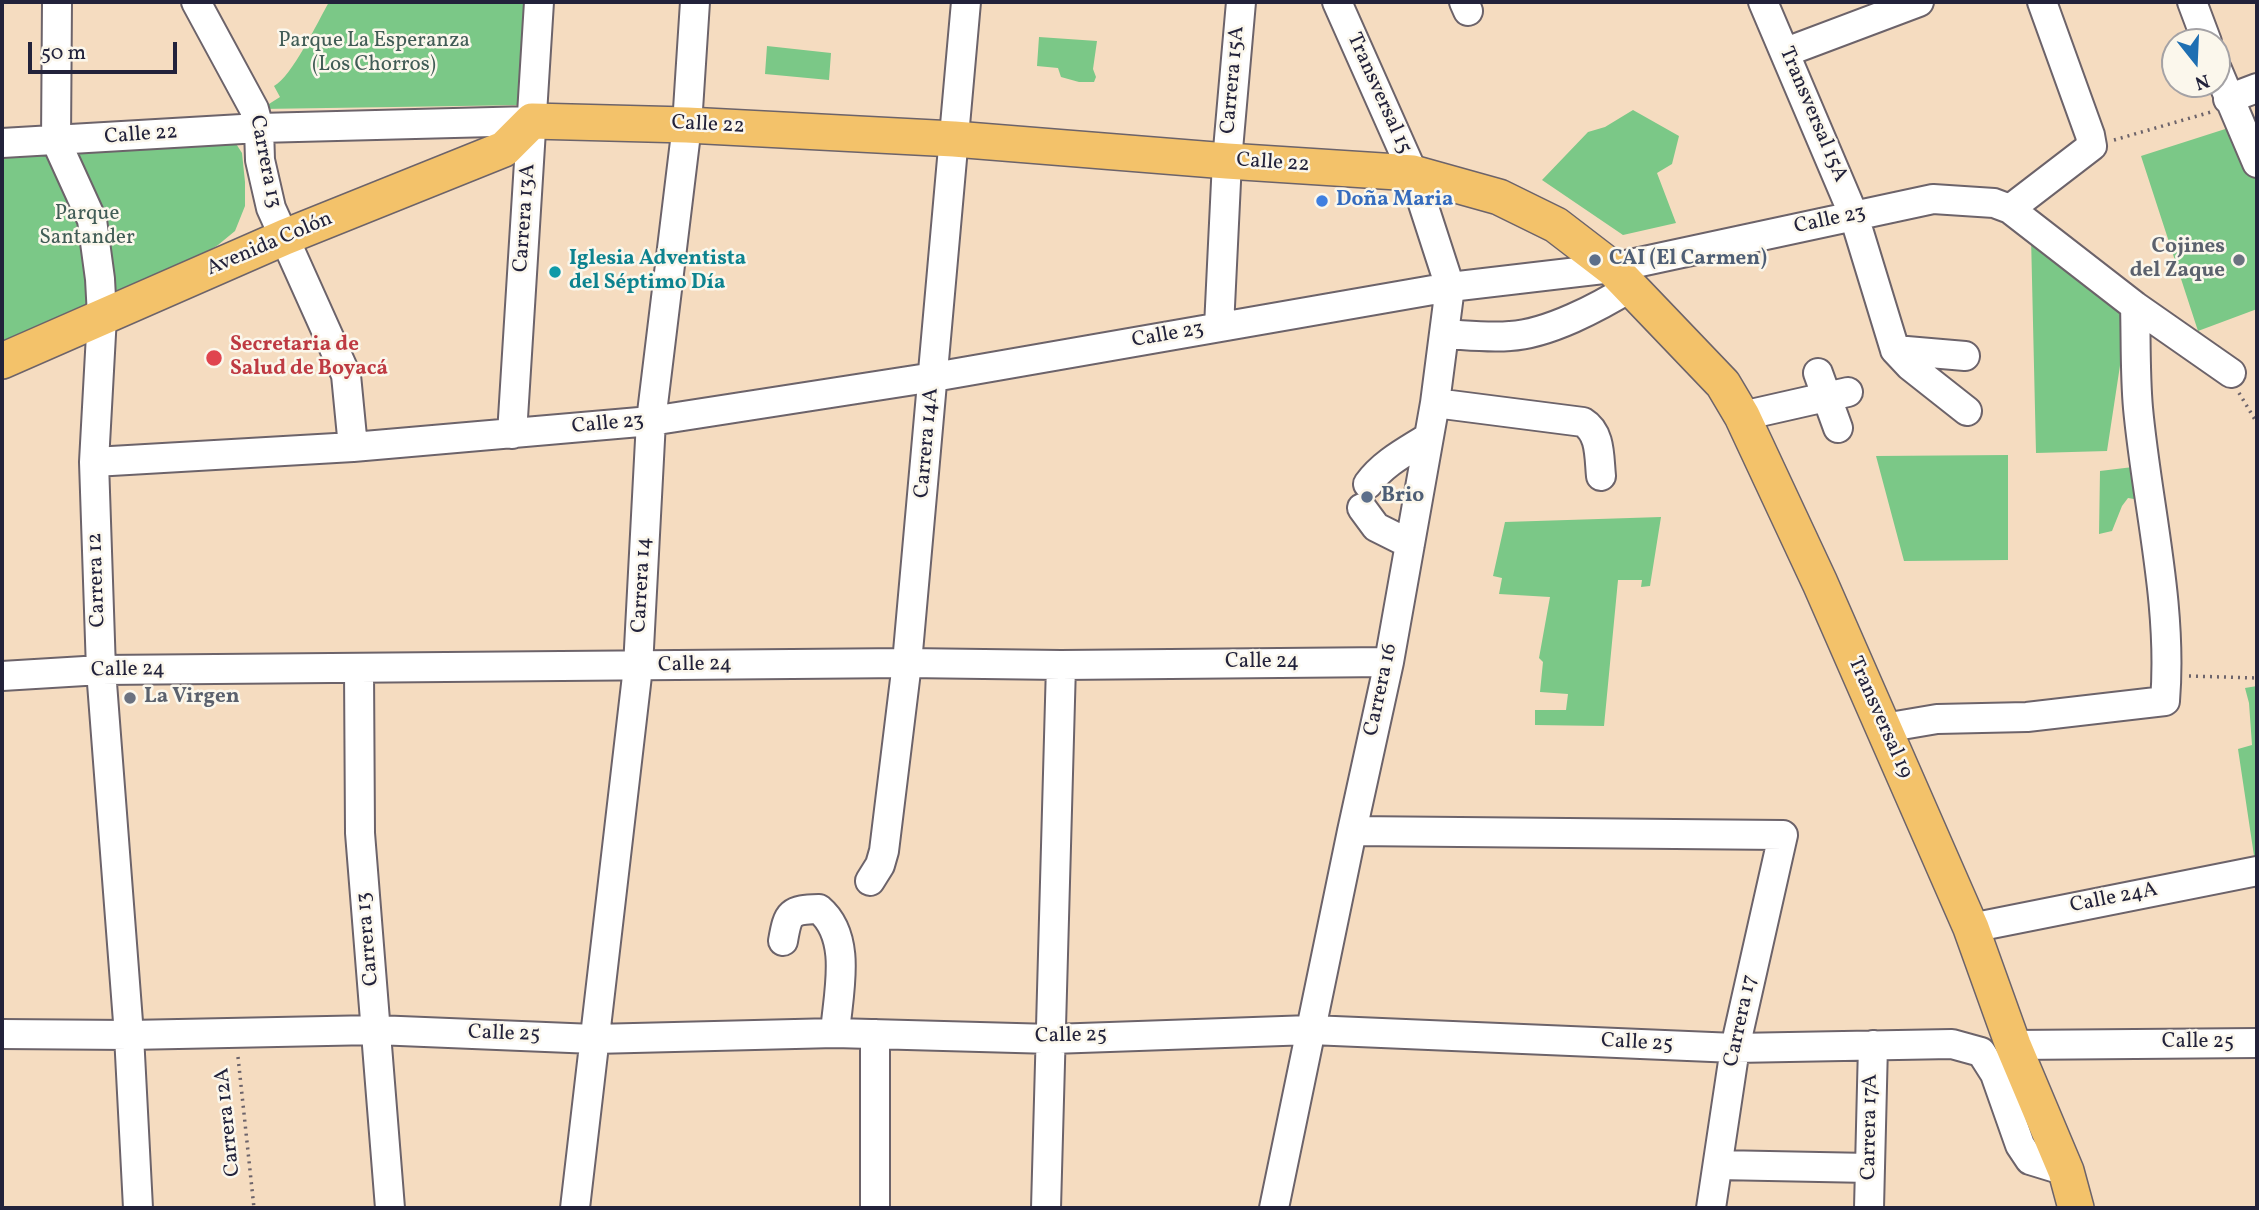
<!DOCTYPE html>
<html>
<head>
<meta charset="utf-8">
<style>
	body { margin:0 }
	#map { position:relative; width:2259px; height:1210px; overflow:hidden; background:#f5dcc0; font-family:Vollkorn,serif }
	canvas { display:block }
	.frame { position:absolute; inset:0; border:4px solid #22223b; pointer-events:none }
	.north { position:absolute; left:2161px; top:28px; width:70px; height:70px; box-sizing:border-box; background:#fbf7ec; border:2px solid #a4a2a5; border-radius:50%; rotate:162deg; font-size:19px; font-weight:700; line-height:28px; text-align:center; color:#22223b }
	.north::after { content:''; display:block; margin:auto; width:24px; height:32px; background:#1f6fb2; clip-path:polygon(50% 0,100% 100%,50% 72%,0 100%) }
	.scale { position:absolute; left:28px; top:42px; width:149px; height:32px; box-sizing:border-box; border:4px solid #22223b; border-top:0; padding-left:9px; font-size:21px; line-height:24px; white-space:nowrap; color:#22223b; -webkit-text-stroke:5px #fbf7ec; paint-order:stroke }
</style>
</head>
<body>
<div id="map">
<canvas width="2259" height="1210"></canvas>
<div class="frame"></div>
<div class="north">N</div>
<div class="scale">50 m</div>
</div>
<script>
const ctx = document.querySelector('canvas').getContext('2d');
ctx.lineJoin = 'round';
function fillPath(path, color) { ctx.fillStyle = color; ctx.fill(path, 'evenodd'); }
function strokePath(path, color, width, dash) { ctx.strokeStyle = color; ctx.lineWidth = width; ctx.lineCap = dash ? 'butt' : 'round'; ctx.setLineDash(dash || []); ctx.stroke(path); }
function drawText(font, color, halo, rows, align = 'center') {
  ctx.font = font + ' Vollkorn,serif'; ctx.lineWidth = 5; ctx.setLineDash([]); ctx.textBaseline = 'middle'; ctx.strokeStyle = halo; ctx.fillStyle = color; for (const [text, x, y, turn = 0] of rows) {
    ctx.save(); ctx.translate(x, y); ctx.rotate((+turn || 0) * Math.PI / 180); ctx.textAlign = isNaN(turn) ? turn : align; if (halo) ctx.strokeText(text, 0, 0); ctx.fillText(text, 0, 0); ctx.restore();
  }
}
const green = new Path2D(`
	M 329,2 L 526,2 L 526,105 L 261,109 L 280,97 L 274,86 C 292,77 318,21 329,2 Z
	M 1039,37 L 1097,41 L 1093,69 L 1096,77 L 1094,82 L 1079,82 L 1061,77 L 1058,68 L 1037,66 Z
	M 767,46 L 831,53 L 829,80 L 765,74 Z
	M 1633,110 L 1679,136 L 1672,164 L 1657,173 L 1676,223 L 1623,235 L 1542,180 L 1588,132 L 1605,127 Z
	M 2244,123 L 2257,155 L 2257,309 L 2198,331 L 2141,156 Z
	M 231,136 L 242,153 L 245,182 L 245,206 L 235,231 L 218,245 L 102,316 L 2,361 L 2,148 Z
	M 2031,236 L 2128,313 L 2107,451 L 2036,453 Z
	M 2008,455 L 2008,560 L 1904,561 L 1876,456 Z
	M 2133,467 L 2132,487 L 2140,490 L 2140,500 L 2128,498 L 2122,506 L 2112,531 L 2099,534 L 2100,471 Z
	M 1661,517 L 1650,586 L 1641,587 L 1642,580 L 1618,580 L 1604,726 L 1535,725 L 1535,710 L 1566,710 L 1568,694 L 1540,692 L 1543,662 L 1539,658 L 1550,597 L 1499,594 L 1502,578 L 1493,576 L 1505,522 Z
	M 2257,686 L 2257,869 L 2256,869 L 2238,749 L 2252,745 L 2249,703 L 2245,688 Z`);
const path = new Path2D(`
	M 2114,140 L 2211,112
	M 2239,393 L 2257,423
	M 2189,676 L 2257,678
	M 238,1057 L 254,1208
	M 1615,1208 L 1615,1207`);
const minor = new Path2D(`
	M 57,2 L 56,141 L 92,220 L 100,279 L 102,316 L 94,462 L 101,670 L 129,1035 L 138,1208
	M 196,2 L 254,109 L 259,128 L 260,160 L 271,208 L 346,375 L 353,447
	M 1464,2 L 1468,11
	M 1763,2 L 1854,216 L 1895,350 L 1910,366 L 1967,411
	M 2192,2 L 2207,42
	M 1786,52 L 1919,2
	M 2217,69 L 2257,163
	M 2228,99 L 2257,88
	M 2,143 L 259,128 L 532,121
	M 2010,209 L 2092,146 L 2090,135 L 2042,2
	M 1219,327 L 1227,161 L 1241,2
	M 1444,334 C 1465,335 1488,338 1510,336 C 1548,334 1599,307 1631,287
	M 1895,350 L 1965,356
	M 1818,373 L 1838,428
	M 1435,403 L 1583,422 C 1601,433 1599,457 1601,476
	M 1742,416 L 1848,392
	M 512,434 L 539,2
	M 94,462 L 353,447 L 651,421 L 934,377 L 1450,287 L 1612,268 L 1933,199 L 1994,203 L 2010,209 L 2135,306 L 2231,373
	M 1368,484 C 1383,463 1407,451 1429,437
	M 1362,508 L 1376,527 L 1410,544
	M 359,669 L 360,833 L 390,1208
	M 2,676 L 101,670 L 907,663 L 1061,665 L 1389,662
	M 1884,728 L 1937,719 L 2027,717 L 2165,701 C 2173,603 2147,505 2138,408 C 2135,374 2136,339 2135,306
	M 1352,831 L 1783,835 L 1735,1048 L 1711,1208
	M 870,881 L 880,865 L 884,851 L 907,663 L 966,2
	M 1971,928 L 2257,871
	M 783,941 C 788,912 790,910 819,909 C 853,938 838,993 835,1033
	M 2,1034 L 129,1035 L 376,1030 L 594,1039 L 835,1033 L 1052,1039 L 1311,1030 L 1735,1048 L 1952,1044 L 1981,1052 L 1995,1074 L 2020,1145 L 2030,1160 L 2066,1171
	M 875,1034 L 875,1208
	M 2013,1045 L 2257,1043
	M 1718,1165 L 1870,1168
	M 575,1208 L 638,667 L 651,421 L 687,125 L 695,2
	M 1046,1208 L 1061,665
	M 1274,1208 L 1352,831 L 1389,662 L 1435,403 L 1450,287 L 1413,173 L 1337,2
	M 1869,1208 L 1873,1045`);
const major = new Path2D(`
	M 2,361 L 285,237 L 504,149 L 532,121 L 687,125 L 954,139 L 1227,161 L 1413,173 L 1499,197 L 1556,225 L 1612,268 L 1723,384 L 1742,416 L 1820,583 L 1971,928 L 2013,1045 L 2066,1171 L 2076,1208`);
const markers = [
	[1322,201,7,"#3f7fe0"],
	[1595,260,7,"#5c6f8a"],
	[2239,260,7,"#6b7280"],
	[555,272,7,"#0f9aa8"],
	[214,358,9,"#e0444e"],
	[1367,497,7,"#5c6f8a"],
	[130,698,7,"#6b7280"]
];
const parkNames = [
	["Parque La Esperanza",374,42],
	["(Los Chorros)",374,66],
	["Parque",87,215],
	["Santander",87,239]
];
const streetNames = [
	["Carrera 15A",1234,80,-85],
	["Transversal 15",1378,94,66],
	["Transversal 15A",1812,115,67],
	["Calle 22",708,126,3],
	["Calle 22",141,136,-4],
	["Carrera 13",264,162,79],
	["Calle 22",1273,164,4],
	["Carrera 13A",526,218,-86],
	["Calle 23",1830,221,-12],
	["Avenida Colón",270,245,-23],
	["Calle 23",1168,336,-10],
	["Calle 23",608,425,-5],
	["Carrera 14A",928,443,-85],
	["Carrera 12",98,580,-92],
	["Carrera 14",643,585,-87],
	["Calle 24",1262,663],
	["Calle 24",695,666,-1],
	["Calle 24",128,671,-1],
	["Carrera 16",1382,690,-78],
	["Transversal 19",1879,718,66],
	["Calle 24A",2114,899,-11],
	["Carrera 13",369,939,-95],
	["Carrera 17",1742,1021,-78],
	["Calle 25",504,1035,2],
	["Calle 25",1071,1037,-1],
	["Calle 25",2198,1043],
	["Calle 25",1637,1044,3],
	["Carrera 12A",229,1122,-96],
	["Carrera 17A",1871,1127,-89]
];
const shopNames = [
	["Doña Maria",1336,201]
];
const worshipNames = [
	["Cojines",2225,248],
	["del Zaque",2225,272],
	["La Virgen",144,698,"left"]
];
const cultureNames = [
	["Iglesia Adventista",569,260],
	["del Séptimo Día",569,284]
];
const serviceNames = [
	["CAI (El Carmen)",1609,260],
	["Brio",1381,497]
];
const healthNames = [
	["Secretaria de",230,346],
	["Salud de Boyacá",230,370]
];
fillPath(green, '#7bc887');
strokePath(minor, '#6c636a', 32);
strokePath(major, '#6c636a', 38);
strokePath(path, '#6c636a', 3.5, [2, 5]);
strokePath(minor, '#fff', 28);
strokePath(major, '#f3c26a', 35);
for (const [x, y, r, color] of markers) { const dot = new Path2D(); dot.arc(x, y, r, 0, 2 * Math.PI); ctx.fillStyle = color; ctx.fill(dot); strokePath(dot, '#fbf7ec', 2.5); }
drawText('21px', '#415c56', '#fbf7ec', parkNames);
drawText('21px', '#22223b', '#fbf7ec', streetNames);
drawText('bold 21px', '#366cbe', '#fbf7ec', shopNames, 'left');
drawText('bold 21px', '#5b616d', '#fbf7ec', worshipNames, 'right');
drawText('bold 21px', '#0d838f', '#fbf7ec', cultureNames, 'left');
drawText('bold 21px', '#4e5e75', '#fbf7ec', serviceNames, 'left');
drawText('bold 21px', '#be3a42', '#fbf7ec', healthNames, 'left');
</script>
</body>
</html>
